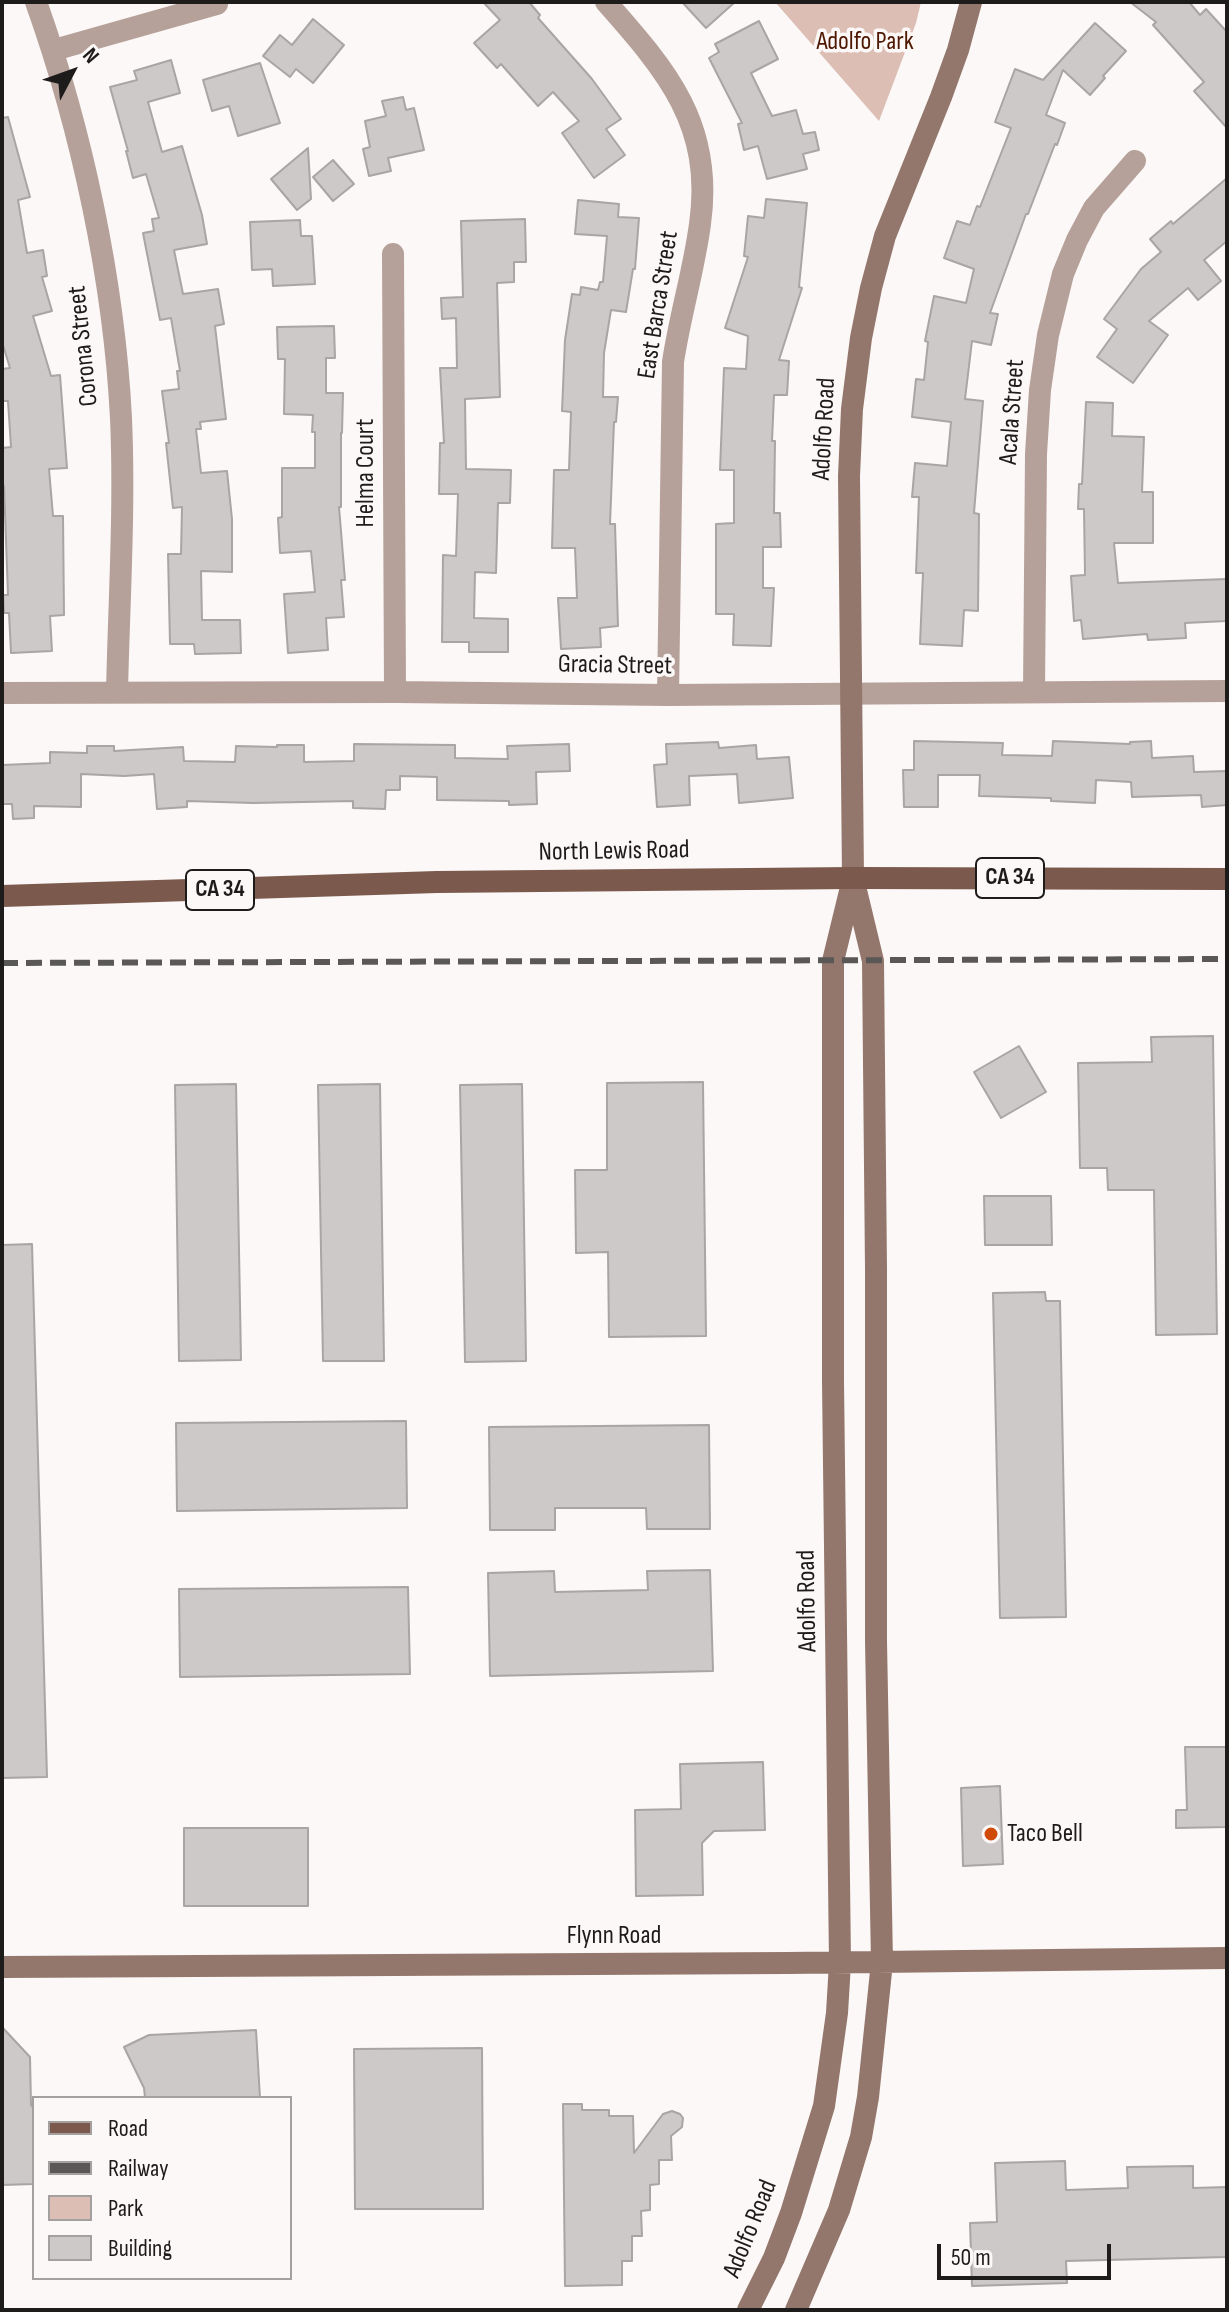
<!DOCTYPE html>
<html>
<head>
<meta charset="utf-8">
<style>
	body { margin:0 }
	#map { position:relative; width:1229px; height:2312px; overflow:hidden; background:#fcf8f7; font-family:"Sofia Sans Condensed",sans-serif }
	canvas { display:block }
	.frame { position:absolute; inset:0; border:4px solid #1d1c1b; pointer-events:none }
	.legend { position:absolute; left:32px; top:2096px; width:260px; height:184px; box-sizing:border-box; background:#fcf8f7; border:2px solid #a3a09f; margin:0; padding:10px 14px; list-style:none; font-size:24px; color:#1d1c1b }
	.legend li { display:flex; align-items:center; gap:16px; height:40px }
	.legend b { width:40px; border:2px solid #a3a09f }
	.north { position:absolute; left:32px; top:32px; width:80px; height:80px; -webkit-text-stroke:6px #fcf8f7; paint-order:stroke; rotate:49deg; font-size:22px; font-weight:700; line-height:32px; text-align:center; color:#1d1c1b }
	.north::after { content:''; display:block; margin:auto; width:28px; height:36px; background:#1d1c1b; clip-path:polygon(50% 0,100% 100%,50% 72%,0 100%) }
	.scale { position:absolute; left:937px; top:2244px; width:174px; height:36px; box-sizing:border-box; border:4px solid #1d1c1b; border-top:0; padding-left:10px; font-size:24px; line-height:28px; white-space:nowrap; color:#1d1c1b; -webkit-text-stroke:6px #fcf8f7; paint-order:stroke }
</style>
</head>
<body>
<div id="map">
<canvas width="1229" height="2312"></canvas>
<div class="frame"></div>
<ul class="legend">
<li><b style="height:10px;background:#7b594c"></b>Road</li>
<li><b style="height:10px;background:#5a5857"></b>Railway</li>
<li><b style="height:22px;background:#dcbeb4"></b>Park</li>
<li><b style="height:22px;background:#ccc9c8"></b>Building</li>
</ul>
<div class="north">N</div>
<div class="scale">50 m</div>
</div>
<script>
const ctx = document.querySelector('canvas').getContext('2d');
ctx.lineJoin = 'round';
function fillPath(path, color) { ctx.fillStyle = color; ctx.fill(path, 'evenodd'); }
function strokePath(path, color, width, dash) { ctx.strokeStyle = color; ctx.lineWidth = width; ctx.lineCap = dash ? 'butt' : 'round'; ctx.setLineDash(dash || []); ctx.stroke(path); }
function drawText(font, color, halo, rows, align = 'center') {
  ctx.font = font + ' "Sofia Sans Condensed",sans-serif'; ctx.lineWidth = 7; ctx.setLineDash([]); ctx.textBaseline = 'middle'; ctx.strokeStyle = halo; ctx.fillStyle = color; for (const [text, x, y, turn = 0] of rows) {
    ctx.save(); ctx.translate(x, y); ctx.rotate((+turn || 0) * Math.PI / 180); ctx.textAlign = isNaN(turn) ? turn : align; if (halo) ctx.strokeText(text, 0, 0); ctx.fillText(text, 0, 0); ctx.restore();
  }
}
const green = new Path2D(`
	M 775,2 L 921,2 L 916,23 L 879,121 Z`);
const building = new Path2D(`
	M 483,2 L 529,2 L 540,15 L 538,18 L 592,79 L 621,119 L 606,129 L 625,155 L 594,178 L 562,133 L 579,121 L 553,92 L 538,106 L 501,64 L 497,68 L 474,43 L 500,20 Z
	M 682,2 L 735,2 L 706,28 Z
	M 1130,2 L 1189,2 L 1200,15 L 1206,9 L 1227,32 L 1227,128 L 1194,91 L 1204,82 L 1153,25 L 1156,22 Z
	M 313,19 L 344,45 L 313,83 L 296,69 L 290,77 L 263,56 L 280,35 L 292,45 Z
	M 759,21 L 778,59 L 751,73 L 772,116 L 796,110 L 803,134 L 815,132 L 819,150 L 803,154 L 807,169 L 767,179 L 758,146 L 744,150 L 738,124 L 742,123 L 709,58 L 719,52 L 715,44 Z
	M 1095,23 L 1126,51 L 1103,76 L 1105,78 L 1090,95 L 1063,70 L 1046,115 L 1065,123 L 1057,145 L 1055,144 L 1028,214 L 1026,214 L 990,313 L 998,314 L 991,345 L 972,341 L 965,399 L 983,401 L 974,513 L 979,514 L 978,611 L 964,610 L 962,646 L 920,644 L 923,573 L 916,573 L 919,497 L 912,497 L 915,463 L 947,466 L 951,422 L 912,417 L 916,379 L 924,380 L 928,342 L 925,341 L 934,296 L 966,303 L 974,269 L 944,258 L 957,221 L 970,225 L 977,206 L 980,207 L 1011,128 L 995,122 L 1015,69 L 1043,80 Z
	M 171,60 L 180,93 L 148,102 L 162,152 L 182,146 L 202,215 L 207,244 L 174,250 L 183,294 L 218,289 L 224,324 L 215,326 L 226,419 L 200,422 L 201,429 L 196,429 L 201,473 L 227,471 L 232,519 L 232,572 L 201,571 L 202,620 L 240,620 L 241,653 L 195,654 L 194,644 L 170,644 L 168,554 L 181,554 L 182,507 L 173,508 L 166,443 L 169,443 L 162,391 L 179,389 L 177,371 L 180,371 L 171,318 L 160,320 L 143,233 L 154,231 L 152,219 L 159,218 L 146,174 L 133,178 L 126,151 L 128,151 L 110,87 L 137,80 L 134,71 Z
	M 260,63 L 280,123 L 238,136 L 229,106 L 212,111 L 203,80 Z
	M 403,97 L 406,110 L 414,108 L 424,150 L 388,158 L 391,171 L 369,176 L 363,149 L 370,147 L 365,121 L 386,116 L 382,101 Z
	M 8,117 L 30,197 L 18,200 L 27,253 L 43,250 L 47,276 L 42,277 L 52,311 L 33,316 L 51,376 L 60,375 L 67,468 L 49,469 L 53,516 L 63,516 L 64,615 L 50,616 L 52,651 L 11,653 L 9,613 L 4,613 L 3,595 L 8,595 L 4,486 L 2,486 L 2,448 L 11,447 L 8,401 L 2,401 L 2,369 L 10,368 L 2,342 L 2,118 Z
	M 308,148 L 311,199 L 297,210 L 271,179 Z
	M 333,160 L 354,184 L 333,201 L 313,177 Z
	M 1227,178 L 1227,241 L 1204,260 L 1221,281 L 1198,300 L 1188,288 L 1149,321 L 1168,335 L 1133,383 L 1097,357 L 1117,329 L 1104,319 L 1141,269 L 1161,252 L 1150,239 L 1171,221 L 1173,224 Z
	M 766,199 L 807,203 L 799,287 L 802,288 L 779,360 L 789,361 L 787,395 L 774,395 L 772,441 L 775,441 L 774,513 L 780,513 L 781,547 L 763,547 L 763,588 L 774,588 L 771,646 L 733,645 L 734,614 L 716,614 L 716,524 L 734,523 L 734,470 L 720,470 L 724,368 L 746,369 L 748,336 L 725,328 L 748,257 L 744,256 L 748,216 L 764,218 Z
	M 578,200 L 619,204 L 618,217 L 639,218 L 635,269 L 633,269 L 626,312 L 611,310 L 604,353 L 603,397 L 618,397 L 616,422 L 614,422 L 610,524 L 615,524 L 618,626 L 600,628 L 601,647 L 561,649 L 558,598 L 577,598 L 575,548 L 552,548 L 554,470 L 569,470 L 571,412 L 562,411 L 565,340 L 572,294 L 580,295 L 581,287 L 598,290 L 600,282 L 603,282 L 607,236 L 575,234 Z
	M 525,219 L 526,262 L 514,262 L 514,282 L 497,283 L 500,397 L 465,399 L 466,469 L 511,470 L 510,503 L 498,503 L 496,573 L 475,572 L 474,618 L 508,619 L 508,652 L 469,652 L 469,642 L 442,642 L 443,555 L 456,556 L 458,494 L 439,494 L 440,443 L 444,443 L 440,368 L 457,368 L 456,318 L 442,319 L 441,298 L 463,297 L 461,221 Z
	M 300,220 L 301,236 L 312,236 L 315,284 L 273,286 L 272,269 L 252,270 L 250,222 Z
	M 334,326 L 335,358 L 326,358 L 326,393 L 343,393 L 342,433 L 341,433 L 341,507 L 339,507 L 345,580 L 341,580 L 344,617 L 326,618 L 328,650 L 288,653 L 284,594 L 315,592 L 311,551 L 280,553 L 278,518 L 282,517 L 282,468 L 315,468 L 315,432 L 312,432 L 313,415 L 284,414 L 285,359 L 278,359 L 277,327 Z
	M 1086,402 L 1113,403 L 1112,436 L 1144,437 L 1142,492 L 1153,492 L 1153,543 L 1114,543 L 1118,583 L 1227,579 L 1227,621 L 1185,623 L 1186,638 L 1148,640 L 1147,634 L 1083,639 L 1081,620 L 1074,621 L 1071,576 L 1085,575 L 1084,509 L 1078,509 L 1079,484 L 1082,484 Z
	M 914,741 L 1003,743 L 1002,755 L 1052,756 L 1053,741 L 1130,744 L 1130,742 L 1151,741 L 1152,758 L 1193,756 L 1194,772 L 1227,771 L 1227,805 L 1202,807 L 1201,795 L 1132,797 L 1131,782 L 1096,780 L 1095,803 L 1051,801 L 1051,798 L 979,796 L 980,775 L 938,775 L 938,807 L 904,807 L 903,770 L 914,770 Z
	M 718,742 L 719,748 L 756,745 L 757,759 L 789,757 L 793,798 L 739,803 L 737,774 L 689,776 L 690,805 L 657,807 L 654,765 L 667,764 L 666,744 Z
	M 354,744 L 455,745 L 455,758 L 508,759 L 507,746 L 569,744 L 570,771 L 536,772 L 537,804 L 509,805 L 509,801 L 437,800 L 437,777 L 400,776 L 400,790 L 386,790 L 385,809 L 353,808 L 353,801 L 253,803 L 187,801 L 187,807 L 157,809 L 154,774 L 124,776 L 81,774 L 81,807 L 34,806 L 34,818 L 13,819 L 12,804 L 2,804 L 2,765 L 50,763 L 50,752 L 87,753 L 87,746 L 114,746 L 114,751 L 183,747 L 184,761 L 235,762 L 236,746 L 277,747 L 277,745 L 304,745 L 304,762 L 354,761 Z
	M 1213,1036 L 1217,1334 L 1156,1335 L 1154,1190 L 1108,1190 L 1107,1168 L 1080,1168 L 1078,1063 L 1152,1062 L 1151,1037 Z
	M 1019,1046 L 1046,1092 L 1001,1118 L 974,1072 Z
	M 703,1082 L 706,1336 L 609,1337 L 608,1252 L 576,1253 L 575,1170 L 607,1170 L 607,1083 Z
	M 236,1084 L 241,1360 L 179,1361 L 175,1085 Z
	M 380,1084 L 384,1361 L 323,1361 L 318,1085 Z
	M 522,1084 L 526,1361 L 465,1362 L 460,1085 Z
	M 984,1196 L 1051,1196 L 1052,1245 L 985,1245 Z
	M 32,1244 L 47,1777 L 2,1778 L 2,1245 Z
	M 1045,1292 L 1046,1301 L 1060,1301 L 1066,1617 L 1000,1618 L 993,1293 Z
	M 406,1421 L 407,1508 L 177,1511 L 176,1423 Z
	M 709,1425 L 710,1529 L 647,1529 L 646,1508 L 555,1508 L 555,1530 L 490,1530 L 489,1427 Z
	M 710,1570 L 713,1671 L 490,1676 L 488,1573 L 554,1571 L 555,1592 L 648,1590 L 647,1571 Z
	M 408,1587 L 410,1674 L 180,1677 L 179,1589 Z
	M 1185,1747 L 1227,1747 L 1227,1827 L 1176,1828 L 1176,1810 L 1187,1810 Z
	M 763,1762 L 765,1830 L 714,1831 L 702,1843 L 703,1895 L 636,1896 L 635,1810 L 681,1809 L 680,1764 Z
	M 1000,1786 L 1003,1864 L 963,1866 L 961,1788 Z
	M 184,1828 L 308,1828 L 308,1906 L 184,1906 Z
	M 2,2027 L 30,2057 L 31,2105 L 34,2109 L 34,2184 L 2,2185 Z
	M 256,2030 L 260,2098 L 145,2098 L 144,2088 L 124,2047 L 149,2035 Z
	M 482,2048 L 483,2209 L 355,2209 L 354,2049 Z
	M 563,2104 L 582,2104 L 582,2110 L 609,2110 L 609,2116 L 633,2116 L 634,2153 L 663,2114 L 672,2111 L 680,2114 L 683,2118 L 682,2127 L 671,2136 L 672,2160 L 659,2160 L 659,2184 L 650,2185 L 650,2210 L 641,2211 L 642,2236 L 632,2236 L 632,2261 L 622,2261 L 622,2285 L 565,2286 Z
	M 1065,2161 L 1066,2190 L 1128,2188 L 1127,2167 L 1193,2166 L 1193,2188 L 1227,2187 L 1227,2257 L 1066,2261 L 1067,2283 L 972,2286 L 970,2223 L 997,2222 L 995,2163 Z`);
const minor = new Path2D(`
	M 36,2 C 82,131 114,281 121,418 C 125,509 119,601 117,692
	M 606,2 C 667,71 714,125 700,224 C 694,270 680,315 673,362 L 668,695
	M 54,50 L 217,4
	M 393,254 L 395,692
	M 1034,692 L 1036,454 L 1040,390 L 1048,335 L 1063,274 L 1077,240 L 1094,208 L 1135,161
	M 2,693 L 395,692 L 668,695 L 1227,691`);
const secondary = new Path2D(`
	M 2,1967 L 787,1963 L 1227,1958
	M 748,2310 L 774,2258 L 791,2213 L 824,2106 L 837,2013 L 840,1963 L 833,1381 L 833,961 L 852,883
	M 796,2310 L 839,2210 L 861,2137 L 868,2097 L 882,1962 L 876,1641 L 876,1269 L 873,961 L 853,878 L 849,476 L 852,409 L 861,338 L 871,288 L 885,236 L 941,97 L 958,50 L 971,2`);
const primary = new Path2D(`
	M 2,896 L 437,882 L 853,878 L 1227,879`);
const rail = new Path2D(`
	M 2,963 L 1227,959`);
const markers = [
	[991,1834,8,"#d14b08"]
];
const shields = [
	[1010,878,68],
	[220,890,68]
];
const shieldNames = [
	["CA 34",1010,878],
	["CA 34",220,890]
];
const parkNames = [
	["Adolfo Park",865,42]
];
const streetNames = [
	["East Barca Street",659,305,-81],
	["Corona Street",84,346,-96],
	["Acala Street",1013,412,-86],
	["Adolfo Road",825,429,-87],
	["Helma Court",366,473,-90],
	["Gracia Street",615,666,1],
	["North Lewis Road",614,852,-1],
	["Adolfo Road",808,1601,-91],
	["Flynn Road",614,1936],
	["Adolfo Road",751,2229,-68]
];
const poiNames = [
	["Taco Bell",1007,1834]
];
fillPath(green, '#dcbeb4');
fillPath(building, '#ccc9c8');
strokePath(building, '#a8a5a4', 2);
strokePath(minor, '#b6a19a', 22);
strokePath(secondary, '#94776c', 22);
strokePath(primary, '#7b594c', 22);
strokePath(rail, '#5a5857', 6, [16, 8]);
for (const [x, y, r, color] of markers) { const dot = new Path2D(); dot.arc(x, y, r, 0, 2 * Math.PI); ctx.fillStyle = color; ctx.fill(dot); strokePath(dot, '#fcf8f7', 3); }
for (const [x, y, w] of shields) { const box = new Path2D(); box.roundRect(x - w / 2, y - 20, w, 40, 6); ctx.fillStyle = '#fcf8f7'; ctx.fill(box); strokePath(box, '#1d1c1b', 2); }
drawText('bold 24px', '#1d1c1b', null, shieldNames);
drawText('26px', '#4e1701', '#fcf8f7', parkNames);
drawText('26px', '#1d1c1b', '#fcf8f7', streetNames);
drawText('26px', '#1d1c1b', '#fcf8f7', poiNames, 'left');
</script>
</body>
</html>
